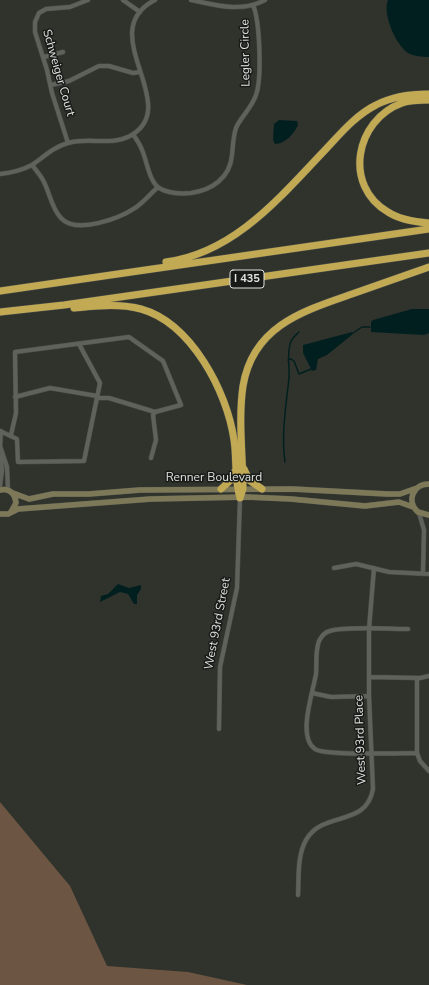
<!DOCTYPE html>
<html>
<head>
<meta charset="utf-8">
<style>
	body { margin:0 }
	canvas { display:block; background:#2f332c }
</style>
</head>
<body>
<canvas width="429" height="985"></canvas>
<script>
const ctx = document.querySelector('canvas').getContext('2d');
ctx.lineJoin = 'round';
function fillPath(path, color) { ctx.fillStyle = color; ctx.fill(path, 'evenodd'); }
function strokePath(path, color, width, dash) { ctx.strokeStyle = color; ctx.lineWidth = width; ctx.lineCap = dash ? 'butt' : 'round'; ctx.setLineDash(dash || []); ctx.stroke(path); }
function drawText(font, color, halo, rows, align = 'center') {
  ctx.font = font + ' "Nunito Sans",sans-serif'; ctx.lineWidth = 3; ctx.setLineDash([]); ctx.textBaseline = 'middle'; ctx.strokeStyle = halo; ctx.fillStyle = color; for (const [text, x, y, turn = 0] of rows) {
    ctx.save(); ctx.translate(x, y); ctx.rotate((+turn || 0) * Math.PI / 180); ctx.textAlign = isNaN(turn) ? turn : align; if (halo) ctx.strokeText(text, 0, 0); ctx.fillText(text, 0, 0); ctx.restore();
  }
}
const green = new Path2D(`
	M 0,802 L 70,886 L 107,966 L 188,972 L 247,985 L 0,985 Z`);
const water = new Path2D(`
	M 388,0 L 429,0 L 429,57 C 422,57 413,56 408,53 C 396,45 382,14 388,0 Z
	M 279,120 L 297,121 L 298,125 C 294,134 285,144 275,144 L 273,140 L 274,124 Z
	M 412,309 L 429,309 L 429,333 L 424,335 L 371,332 L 371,322 L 373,320 Z
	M 352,332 L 353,334 L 327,355 L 318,359 L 316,370 L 312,371 L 303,353 L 303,345 Z
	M 118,584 L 129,588 L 141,585 L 141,589 L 137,595 L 137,604 L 134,604 L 128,594 L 120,592 L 100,602 L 101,596 L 108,594 Z`);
const stream = new Path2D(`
	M 353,333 L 362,327 L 370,327
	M 288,360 L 291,359 L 294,361 L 299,374 L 311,369
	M 285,462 C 281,435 286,406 289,378 C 290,366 286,354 291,341 C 293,337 296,335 299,332`);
const minor = new Path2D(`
	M 123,0 L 140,12
	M 191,0 C 216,5 241,13 265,0
	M 44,57 L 63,52
	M 51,85 L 69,81 L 99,66 L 109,66 L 133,73 L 140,72
	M 133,134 C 136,139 140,144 142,150 C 147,161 149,181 159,188 C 169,194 180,194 191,193 C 212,190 230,178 232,155 C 233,146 233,137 236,128 C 240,118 251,109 256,95 C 262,79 260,21 253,5
	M 68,143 L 52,93 L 47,70 L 35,32 L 35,22 L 39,13 L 46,9 L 70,7 L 88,0
	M 32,165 C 36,170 41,176 44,182 C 50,194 52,209 61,218 C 76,235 120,218 135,208 C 144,202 150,194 158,187
	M 0,174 C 11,173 22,170 32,165 C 44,157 53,147 68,143 C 88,137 111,146 130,136 C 185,106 92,32 155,0
	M 15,397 L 50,388 L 97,396
	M 0,431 L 17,439 L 18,462 L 84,461 L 100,383 L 79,344
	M 11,435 L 16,413 L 15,352 L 129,337 L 163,361 L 181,405 L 155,412 L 109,398 L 97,398
	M 0,446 L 7,467 L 8,490
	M 0,447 L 1,431
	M 0,451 L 2,470 L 0,486
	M 151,458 L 156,440 L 153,415 L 155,412
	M 419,513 L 424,530 L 423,573
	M 334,568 L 356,564 L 389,572 L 429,574
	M 408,629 C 393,629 341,626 330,631 C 325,632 321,637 319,641 C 315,652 317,663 316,674 C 313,692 297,737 315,749 C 324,756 401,753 417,753 L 420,761 L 429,771
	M 369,677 L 420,678 L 429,676
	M 417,678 L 417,753
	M 312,693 L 331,697 L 369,696
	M 219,729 L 220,667 L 237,588 L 240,498
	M 298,895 C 299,877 297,856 306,840 C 323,810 366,828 373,789 L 369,696 L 369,629 L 374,568`);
const secondary = new Path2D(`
	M 429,484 C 413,484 406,501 418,512 L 429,515
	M 0,490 C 9,488 15,493 16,503 L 11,512
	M 13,493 L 29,499 L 53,494 L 89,494 L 140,490 L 292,489 L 387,494 L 400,494 L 417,488
	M 0,514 L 8,514 L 18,509 L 151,499 L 247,497 L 291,499 L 365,506 L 399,502 L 413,507`);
const motorway = new Path2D(`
	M 429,100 C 420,100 410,100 402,103 C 355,120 343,186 388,212 C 400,220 415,222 429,223
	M 166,262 C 235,253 281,196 326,149 C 341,133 356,115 376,105 C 393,96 411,94 429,94
	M 0,291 L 429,229
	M 74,308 C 96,306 119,303 141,309 C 191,323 227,391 234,440 C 237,459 234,479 240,498
	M 0,312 L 64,305 L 429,253
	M 244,469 L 249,480 L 262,489
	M 221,489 L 233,478 L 235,471
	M 240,498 L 243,489 C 243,456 238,420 243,386 C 253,326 303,311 352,294 C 378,285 403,276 429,267`);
const shields = [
	[247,279,34]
];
const shieldNames = [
	["I 435",247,279]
];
const streetNames = [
	["Legler Circle",246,53,-91],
	["Schweiger Court",58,73,74],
	["Renner Boulevard",214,478],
	["West 93rd Street",218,624,-79],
	["West 93rd Place",361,740,-92]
];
fillPath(green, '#6d5543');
fillPath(water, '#021f1f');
strokePath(stream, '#021f1f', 1.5);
strokePath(minor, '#4b4e49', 5);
strokePath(secondary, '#4b4e49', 6);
strokePath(motorway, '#4b4e49', 8);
strokePath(minor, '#5e625a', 4);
strokePath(secondary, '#7c7858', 5.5);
strokePath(motorway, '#c2aa55', 7);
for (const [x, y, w] of shields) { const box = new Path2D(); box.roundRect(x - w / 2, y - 9, w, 18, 3); ctx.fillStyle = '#181a17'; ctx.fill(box); strokePath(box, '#e0e3de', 1); }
drawText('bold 11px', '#e0e3de', null, shieldNames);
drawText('12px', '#e0e3de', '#181a17', streetNames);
</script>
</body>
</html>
